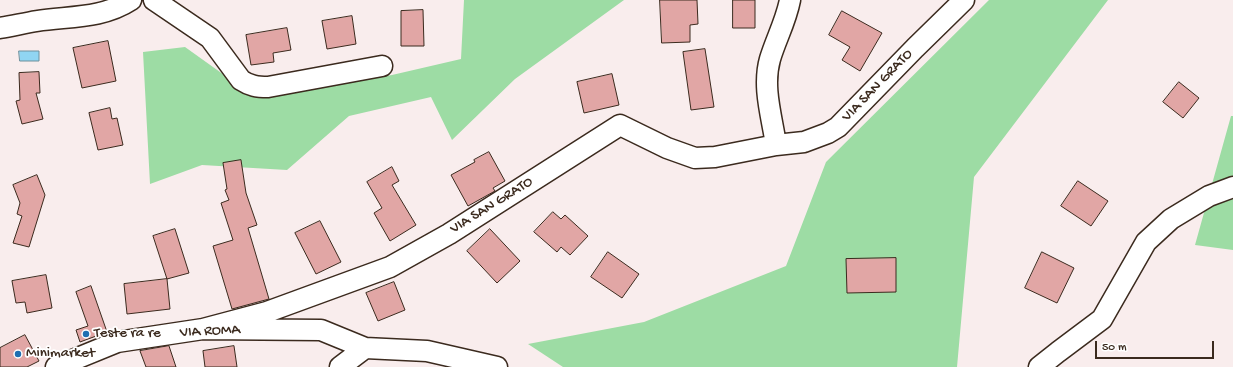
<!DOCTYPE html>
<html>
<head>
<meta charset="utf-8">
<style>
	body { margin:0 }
	#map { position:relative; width:1233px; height:367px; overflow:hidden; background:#f9eded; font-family:"Gochi Hand",sans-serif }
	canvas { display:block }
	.scale { position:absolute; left:1095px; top:341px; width:119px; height:18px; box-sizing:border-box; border:2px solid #3b2a1e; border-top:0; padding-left:5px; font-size:12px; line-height:14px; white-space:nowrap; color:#3b2a1e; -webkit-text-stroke:3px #fff; paint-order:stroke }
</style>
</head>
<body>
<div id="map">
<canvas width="1233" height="367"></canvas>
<div class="scale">50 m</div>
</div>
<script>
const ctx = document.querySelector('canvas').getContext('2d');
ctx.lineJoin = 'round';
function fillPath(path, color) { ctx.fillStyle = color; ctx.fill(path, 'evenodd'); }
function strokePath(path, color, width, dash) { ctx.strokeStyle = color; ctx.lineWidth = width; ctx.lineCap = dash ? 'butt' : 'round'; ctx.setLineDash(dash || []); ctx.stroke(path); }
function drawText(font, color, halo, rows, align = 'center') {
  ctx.font = font + ' "Gochi Hand",sans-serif'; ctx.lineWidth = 3.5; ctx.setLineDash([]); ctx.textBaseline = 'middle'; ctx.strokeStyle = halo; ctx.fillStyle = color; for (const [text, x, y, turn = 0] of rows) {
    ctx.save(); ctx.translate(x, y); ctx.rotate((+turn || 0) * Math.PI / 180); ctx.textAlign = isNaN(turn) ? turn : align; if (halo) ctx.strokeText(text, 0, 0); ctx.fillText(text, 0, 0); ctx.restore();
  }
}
const green = new Path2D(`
	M 464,0 L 624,0 L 515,79 L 452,140 L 431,97 L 349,116 L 287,170 L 202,165 L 150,184 L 143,52 L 185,47 L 255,97 L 392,75 L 461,59 Z
	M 989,0 L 1108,0 L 974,177 L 957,367 L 563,367 L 528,344 L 644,322 L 786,266 L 826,162 Z
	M 1231,116 L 1233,116 L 1233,250 L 1195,245 Z`);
const water = new Path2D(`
	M 19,51 L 39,51 L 39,61 L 20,61 Z`);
const building = new Path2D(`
	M 660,0 L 697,0 L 698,24 L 690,25 L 690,42 L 662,43 Z
	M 733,0 L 755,0 L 755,28 L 733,28 Z
	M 423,10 L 424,46 L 401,46 L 401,11 Z
	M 842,11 L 882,33 L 860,71 L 842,60 L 850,47 L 829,35 Z
	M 352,16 L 356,44 L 327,49 L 322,21 Z
	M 287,28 L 291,50 L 273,53 L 274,62 L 251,65 L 246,35 Z
	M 108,41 L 116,81 L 82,88 L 73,48 Z
	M 705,49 L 714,107 L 691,110 L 683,52 Z
	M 39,72 L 40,93 L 36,93 L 43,119 L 22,124 L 16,101 L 20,100 L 19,73 Z
	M 612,74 L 619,105 L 584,113 L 577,82 Z
	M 1179,82 L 1199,98 L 1183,118 L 1163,102 Z
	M 110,108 L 112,119 L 117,118 L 123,145 L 98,150 L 89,113 Z
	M 489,152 L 505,181 L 493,188 L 495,191 L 468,206 L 451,175 L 475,162 L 474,160 Z
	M 241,160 L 246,193 L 257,225 L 248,228 L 269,299 L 232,309 L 213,246 L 233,240 L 221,203 L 229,200 L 225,190 L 227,189 L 223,163 Z
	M 392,167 L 399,181 L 392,185 L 416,225 L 390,241 L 374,213 L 382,208 L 367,182 Z
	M 37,175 L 45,195 L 29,247 L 13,243 L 22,216 L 17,214 L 20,203 L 13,185 Z
	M 1078,181 L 1108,201 L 1091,226 L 1061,206 Z
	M 553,212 L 561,219 L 565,215 L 588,236 L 570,255 L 561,247 L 557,252 L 534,232 Z
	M 320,221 L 341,262 L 316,274 L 295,233 Z
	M 175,229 L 189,273 L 167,279 L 153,236 Z
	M 490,229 L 520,261 L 497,283 L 467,251 Z
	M 608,252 L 639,274 L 622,298 L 591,277 Z
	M 1042,252 L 1074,268 L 1057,303 L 1025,288 Z
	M 896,258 L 896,292 L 847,293 L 846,259 Z
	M 46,275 L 52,308 L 27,313 L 25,302 L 16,303 L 12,281 Z
	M 167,279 L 170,309 L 127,314 L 124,284 Z
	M 394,282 L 405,310 L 378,321 L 366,293 Z
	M 91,286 L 107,332 L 80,342 L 76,330 L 88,326 L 76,292 Z
	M 25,335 L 39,361 L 27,367 L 0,367 L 0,348 Z
	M 169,346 L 176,367 L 146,367 L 140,351 Z
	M 234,346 L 237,367 L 205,367 L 203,351 Z`);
const minor = new Path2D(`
	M 154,0 L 210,38 L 241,80 C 250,86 257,87 268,87 L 382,66
	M 0,28 C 12,26 25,23 37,21 C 69,16 102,19 131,0
	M 776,145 C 772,117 762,87 770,59 C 776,39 786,21 790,0
	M 203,329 L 267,312 L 390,267 L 449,234 L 620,125 L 667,148 L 695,158 L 715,157 L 776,145 L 804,142 L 828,133 L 838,127 L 915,48 L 964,0
	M 56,367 L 117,342 L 203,329 L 321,330 L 365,348 L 427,351 L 497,367
	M 340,367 L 365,348
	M 1039,367 L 1058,352 L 1102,319 L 1146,242 L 1171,219 L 1209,196 L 1233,187`);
const markers = [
	[86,334,4,"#1f6fb2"],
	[18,354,4,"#1f6fb2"]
];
const streetNames = [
	["VIA SAN GRATO",878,86,-46],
	["VIA SAN GRATO",492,206,-32],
	["VIA ROMA",210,332,-3]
];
const poiNames = [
	["Teste ra re",94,334],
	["Minimarket",26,354]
];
fillPath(green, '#9ddca4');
fillPath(water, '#90d5f2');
strokePath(water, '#6e919d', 1);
fillPath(building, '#e1a6a5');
strokePath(building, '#3b2a1e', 1);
strokePath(minor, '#3b2a1e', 23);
strokePath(minor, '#fff', 20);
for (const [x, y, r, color] of markers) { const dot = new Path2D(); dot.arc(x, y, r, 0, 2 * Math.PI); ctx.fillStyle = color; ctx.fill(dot); strokePath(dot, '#fff', 1.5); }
drawText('15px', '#3b2a1e', '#fff', streetNames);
drawText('15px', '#3b2a1e', '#fff', poiNames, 'left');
</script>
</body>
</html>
